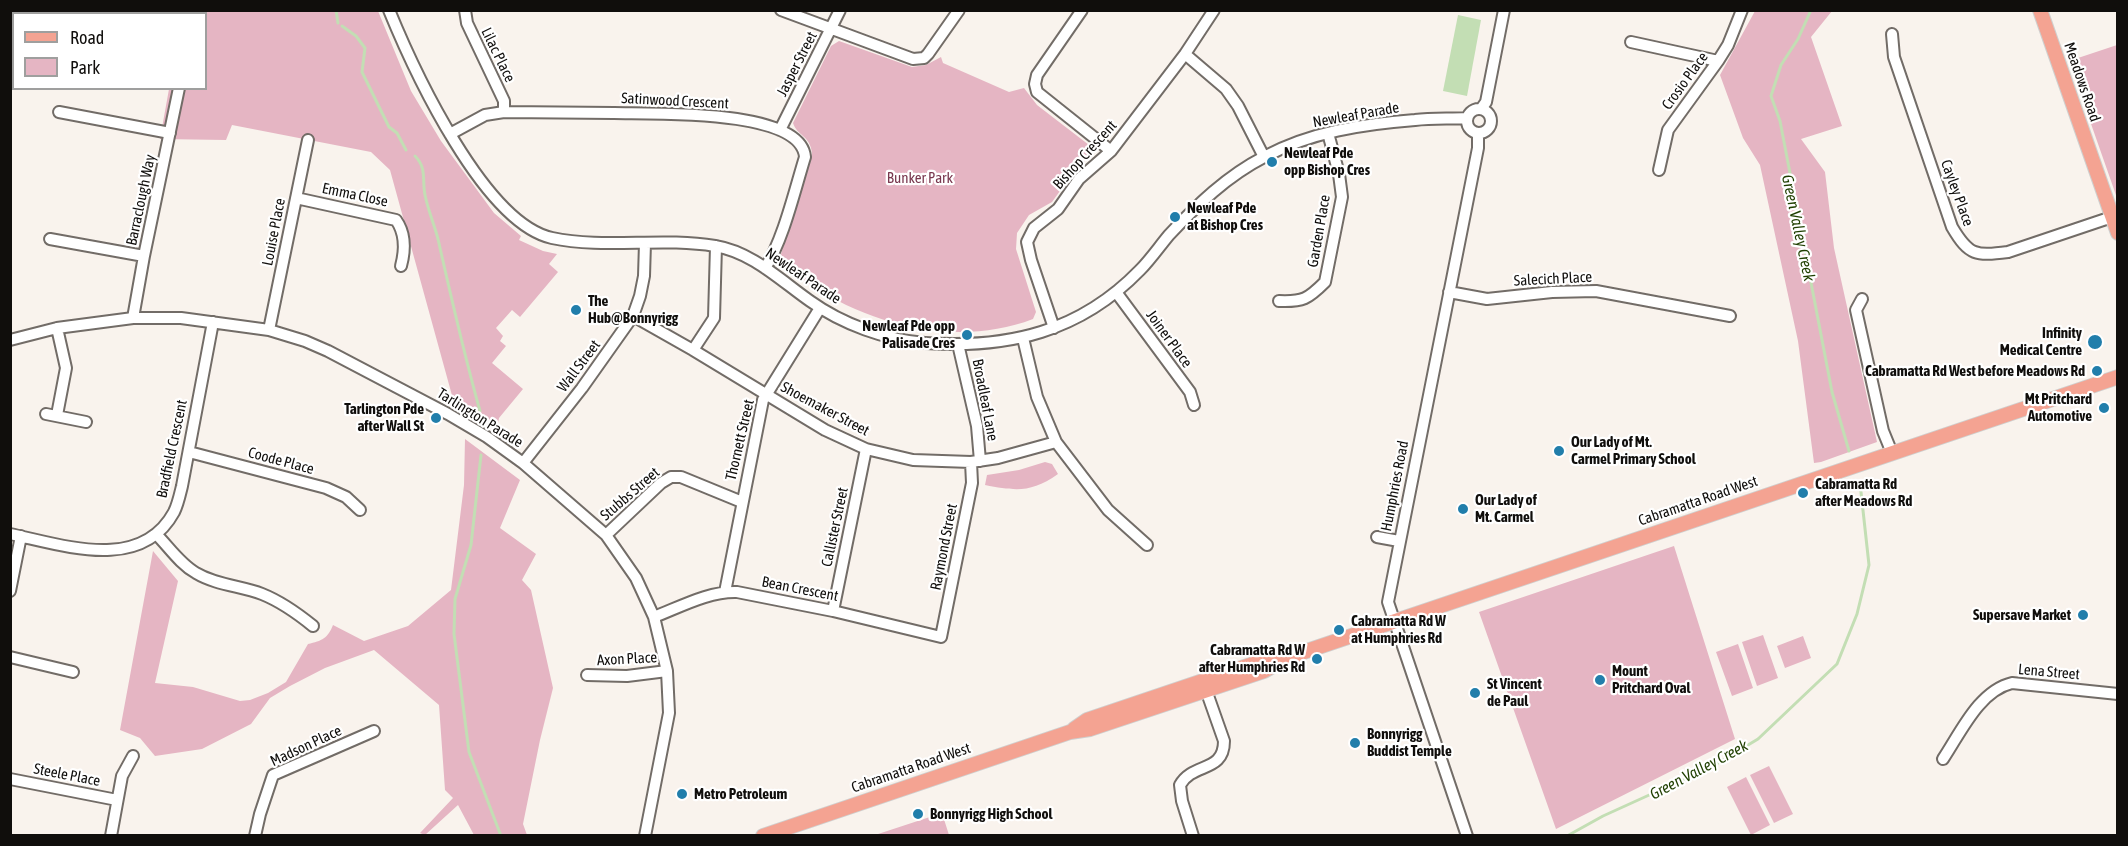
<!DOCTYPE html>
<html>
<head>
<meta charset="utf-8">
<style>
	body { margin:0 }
	#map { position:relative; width:2128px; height:846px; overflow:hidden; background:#f9f3ed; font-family:"Asap Condensed",sans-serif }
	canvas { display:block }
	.frame { position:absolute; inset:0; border:12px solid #100e0c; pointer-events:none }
	.legend { position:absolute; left:12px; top:12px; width:195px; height:78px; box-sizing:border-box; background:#fff; border:2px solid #9f9f9e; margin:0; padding:8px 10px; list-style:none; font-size:18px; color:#100e0c }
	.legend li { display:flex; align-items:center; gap:12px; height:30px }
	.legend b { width:30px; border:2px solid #9f9f9e }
</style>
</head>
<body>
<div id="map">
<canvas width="2128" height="846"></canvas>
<div class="frame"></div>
<ul class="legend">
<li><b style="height:8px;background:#f4a392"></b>Road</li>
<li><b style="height:16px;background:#e5b5c3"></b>Park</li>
</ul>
</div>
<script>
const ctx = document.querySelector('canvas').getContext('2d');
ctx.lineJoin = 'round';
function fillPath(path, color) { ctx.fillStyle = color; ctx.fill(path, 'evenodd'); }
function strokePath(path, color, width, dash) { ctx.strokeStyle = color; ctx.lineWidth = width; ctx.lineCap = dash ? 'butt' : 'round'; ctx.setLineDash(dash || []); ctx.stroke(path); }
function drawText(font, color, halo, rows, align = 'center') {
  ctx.font = font + ' "Asap Condensed",sans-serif'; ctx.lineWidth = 4.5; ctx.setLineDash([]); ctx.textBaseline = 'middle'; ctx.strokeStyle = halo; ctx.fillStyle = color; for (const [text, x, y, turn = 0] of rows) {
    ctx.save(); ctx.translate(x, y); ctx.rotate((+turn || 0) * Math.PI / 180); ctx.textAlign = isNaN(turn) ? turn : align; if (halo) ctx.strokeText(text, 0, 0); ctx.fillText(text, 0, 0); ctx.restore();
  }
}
const green = new Path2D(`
	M 184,11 L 378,11 L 411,91 L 441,141 L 494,213 L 521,236 L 519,240 L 543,251 L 557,254 L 549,264 L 558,272 L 520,317 L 512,310 L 496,328 L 503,336 L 500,341 L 506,346 L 492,363 L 523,389 L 499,418 L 497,428 L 453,399 L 390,170 L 371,152 L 232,125 L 226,140 L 160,139 L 169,89 L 206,88 L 206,14 L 183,13 Z
	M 1755,11 L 1832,11 L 1811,37 L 1842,126 L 1801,139 L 1825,172 L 1834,248 L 1877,442 L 1821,462 L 1814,463 L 1798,341 L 1760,165 L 1743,138 L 1720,75 Z
	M 839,41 L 912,67 L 926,65 L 941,57 L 943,63 L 1009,92 L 1024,88 L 1037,105 L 1089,145 L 1090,156 L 1073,173 L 1052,202 L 1029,215 L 1017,233 L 1016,249 L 1036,312 L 1033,319 C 960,347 876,327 812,286 C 801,278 784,268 781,254 L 812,153 C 810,135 797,136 793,123 L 831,46 Z
	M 2117,45 L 2118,45 L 2117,198 L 2069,61 Z
	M 465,439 L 520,480 L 500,528 L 536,554 L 522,580 L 531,590 L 553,688 L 540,740 L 523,824 L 527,835 L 474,835 L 458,805 L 425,835 L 420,833 L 453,798 L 445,790 L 439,705 L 374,650 L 325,668 L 290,686 L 270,698 L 251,724 L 202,749 L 155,756 L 140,738 L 120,730 L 153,551 L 178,581 L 155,683 L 193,687 L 240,701 L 250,700 L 268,693 L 286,682 L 308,644 C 322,641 328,638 333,625 L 364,641 L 408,626 L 451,590 L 464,485 Z
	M 1045,462 L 1052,464 L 1058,474 C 1031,493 1016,491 985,485 L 987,475 L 1019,470 Z
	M 1674,546 L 1735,739 L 1556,829 L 1479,612 Z
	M 1763,635 L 1778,678 L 1757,686 L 1742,642 Z
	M 1803,636 L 1811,658 L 1785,668 L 1777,646 Z
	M 1738,644 L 1753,688 L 1732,696 L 1716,652 Z
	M 1769,766 L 1793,814 L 1774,823 L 1750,775 Z
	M 1746,777 L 1770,825 L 1751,835 L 1727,787 Z
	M 942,813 L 949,835 L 875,835 Z`);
const water = new Path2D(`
	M 1458,15 L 1481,20 L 1467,96 L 1443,91 Z`);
const stream = new Path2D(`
	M 336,10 L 338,23
	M 1811,10 L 1798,39 L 1781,65 L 1771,96 L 1780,121 L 1832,392 L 1849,451
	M 342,26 L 356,36 L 365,48 L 362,72 L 389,127 L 397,133 L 406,150
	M 415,156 C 427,168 422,180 425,195 C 428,210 434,224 438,239 C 451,297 464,354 480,411
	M 481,455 L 471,545 L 455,599 L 454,634 L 469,752 L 501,836
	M 1567,836 L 1603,816 L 1713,766 L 1758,739 L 1837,664 L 1857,614 L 1869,565 L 1860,483`);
const minor = new Path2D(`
	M 389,10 C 414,71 484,223 552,238 C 604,249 662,237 715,246 C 752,252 780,280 810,301 C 842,324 886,340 925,343 C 1008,349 1080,332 1140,270 C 1150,260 1159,247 1169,235 C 1197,205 1227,176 1264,157 C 1310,132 1363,124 1415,120 C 1432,118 1450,119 1467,118
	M 465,10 L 467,23 L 504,101 L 504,112
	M 781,10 L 913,59 L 924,58 L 928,54 L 959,10
	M 1082,10 L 1037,75 L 1035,84 L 1037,92 L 1111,151
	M 1892,34 L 1894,57 L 1952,227 C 1969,256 1976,256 2008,252 L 2112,217
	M 1631,42 L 1718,61
	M 1185,54 L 1226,89 L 1238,106 L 1264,157
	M 1481,109 L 1486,102 L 1504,10
	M1467 121a12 12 0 1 1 24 0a12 12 0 1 1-24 0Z
	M 59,112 L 170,133
	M 780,130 L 840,10
	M 450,134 L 485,115 L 504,112 C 541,112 578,113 614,113 C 651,114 801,108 805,157 C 795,189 783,241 765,268
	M 1659,170 L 1668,130 L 1718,61 L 1728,45 L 1742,10
	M 296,198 L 396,220 C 406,234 405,251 401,266
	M 50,239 L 144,256
	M 1116,292 L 1190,392 L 1194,405
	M 1449,292 L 1487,299 L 1552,292 L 1596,291 L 1730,316
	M 1862,299 L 1856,310 L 1883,431 L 1892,453
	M 1279,301 C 1303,302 1308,299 1325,282 L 1342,197 L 1339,174 L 1328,133
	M 633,316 L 693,350 L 825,430 L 866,449 L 913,460 L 971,462 L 998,458 L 1056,442
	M 133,318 L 144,256 L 179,88
	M 57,328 L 66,368 L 57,415
	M 1054,328 L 1031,260 L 1027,242 L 1034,228 L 1058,209 L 1079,179 L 1111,151 L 1185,54 L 1214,10
	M 269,330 L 308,140
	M 1023,338 L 1037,397 L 1056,442 L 1108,510 L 1147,545
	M 10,340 L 57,328 L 133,318 L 181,318 L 269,330 L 305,341 L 328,351 L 448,414 L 487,437 L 523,463 L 606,535 L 636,578 L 654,617 L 667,671 L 669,713 L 645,836
	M 958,344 L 977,426 L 980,461
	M 693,350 L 714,318 L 716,246
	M 46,414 L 86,422
	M 189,452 L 326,488 L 346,497 L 360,510
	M 523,463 L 582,388 L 633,316 L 640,296 L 644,276 L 645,243
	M 10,534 C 63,545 141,573 174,512 C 178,504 180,494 182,486 L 213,322
	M 156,534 C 169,547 180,564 196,573 C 216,585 241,586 262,594 C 282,602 297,613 313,626
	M 606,535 L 661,483 L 671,477 L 681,477 L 742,502
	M 1377,537 L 1399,541
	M 10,591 L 21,536
	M 725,592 L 763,400 L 820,308
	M 833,611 L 866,449
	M 654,617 C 680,607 709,591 737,592 L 833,611 L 941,637 L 972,483 L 971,462
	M 10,657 L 73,672
	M 587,675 L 627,676 L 667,671
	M 1943,759 C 1961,732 1979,691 2012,683 L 2118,694
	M 10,779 L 117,800
	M 111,836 L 122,776 L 133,756
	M 255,836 L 260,814 L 273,775 L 374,731
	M 1193,836 L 1182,801 L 1180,785 C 1193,762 1224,773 1224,741 L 1206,690
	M 1467,836 L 1388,602 L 1478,148 L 1478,133`);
const major = new Path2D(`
	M 2040,10 L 2118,233
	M 1074,729 L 1087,720 L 1262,661 L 1279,659
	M 763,836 L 1070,732 L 1090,729 L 1264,671 L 1289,657 L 2118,377`);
const markers = [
	[1272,162,6,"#217eab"],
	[1175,217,6,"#217eab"],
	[576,310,6,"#217eab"],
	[967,335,6,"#217eab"],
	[2095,342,8,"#217eab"],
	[2097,371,6,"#217eab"],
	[2104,408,6,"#217eab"],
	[436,418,6,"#217eab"],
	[1559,451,6,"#217eab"],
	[1803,493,6,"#217eab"],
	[1463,509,6,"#217eab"],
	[2083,615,6,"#217eab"],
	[1339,630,6,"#217eab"],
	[1317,659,6,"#217eab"],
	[1600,680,6,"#217eab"],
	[1475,693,6,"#217eab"],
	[1355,743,6,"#217eab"],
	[682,794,6,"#217eab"],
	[918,814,6,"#217eab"]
];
const streetNames = [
	["Lilac Place",498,55,64],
	["Jasper Street",797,64,-63],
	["Crosio Place",1685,81,-54],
	["Meadows Road",2082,82,71],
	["Satinwood Crescent",675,101,3],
	["Newleaf Parade",1356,115,-10],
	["Bishop Crescent",1085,155,-48],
	["Cayley Place",1957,193,70],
	["Emma Close",355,195,12],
	["Barraclough Way",141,200,-78],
	["Garden Place",1319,231,-80],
	["Louise Place",274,232,-79],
	["Newleaf Parade",803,276,34],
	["Salecich Place",1553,279,-3],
	["Joiner Place",1169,339,54],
	["Wall Street",579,366,-53],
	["Broadleaf Lane",985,400,79],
	["Shoemaker Street",825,409,28],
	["Tarlington Parade",480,418,32],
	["Thornett Street",740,440,-77],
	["Bradfield Crescent",172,449,-78],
	["Coode Place",281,461,15],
	["Humphries Road",1395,486,-79],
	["Stubbs Street",630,494,-41],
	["Cabramatta Road West",1698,501,-19],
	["Callister Street",835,527,-78],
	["Raymond Street",944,547,-79],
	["Bean Crescent",800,589,11],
	["Axon Place",627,659,-3],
	["Lena Street",2049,672,5],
	["Madson Place",306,746,-25],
	["Cabramatta Road West",911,768,-19],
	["Steele Place",67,775,11]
];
const poiNames = [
	["Newleaf Pde",1284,153],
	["opp Bishop Cres",1284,170],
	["Newleaf Pde",1187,208],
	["at Bishop Cres",1187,225],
	["The",588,301],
	["Hub@Bonnyrigg",588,318],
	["Newleaf Pde opp",955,326,"right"],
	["Palisade Cres",955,343,"right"],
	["Infinity",2082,333,"right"],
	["Medical Centre",2082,350,"right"],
	["Cabramatta Rd West before Meadows Rd",2085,371,"right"],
	["Mt Pritchard",2092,399,"right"],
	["Automotive",2092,416,"right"],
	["Tarlington Pde",424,409,"right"],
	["after Wall St",424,426,"right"],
	["Our Lady of Mt.",1571,442],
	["Carmel Primary School",1571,459],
	["Cabramatta Rd",1815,484],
	["after Meadows Rd",1815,501],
	["Our Lady of",1475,500],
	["Mt. Carmel",1475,517],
	["Supersave Market",2071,615,"right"],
	["Cabramatta Rd W",1351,621],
	["at Humphries Rd",1351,638],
	["Cabramatta Rd W",1305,650,"right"],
	["after Humphries Rd",1305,667,"right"],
	["Mount",1612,671],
	["Pritchard Oval",1612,688],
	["St Vincent",1487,684],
	["de Paul",1487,701],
	["Bonnyrigg",1367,734],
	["Buddist Temple",1367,751],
	["Metro Petroleum",694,794],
	["Bonnyrigg High School",930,814]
];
const parkNames = [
	["Bunker Park",920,178]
];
const waterNames = [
	["Green Valley Creek",1798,228,78],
	["Green Valley Creek",1699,770,-28]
];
fillPath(green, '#e5b5c3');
fillPath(water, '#c3deb4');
strokePath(stream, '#c3deb4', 3);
strokePath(minor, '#726c67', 14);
strokePath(major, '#cfcfce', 16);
strokePath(minor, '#fff', 10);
strokePath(major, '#f4a392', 14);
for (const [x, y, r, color] of markers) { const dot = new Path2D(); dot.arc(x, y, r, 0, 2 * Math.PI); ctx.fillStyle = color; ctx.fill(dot); strokePath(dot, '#fff', 2); }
drawText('15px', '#100e0c', '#fff', streetNames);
drawText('bold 15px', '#100e0c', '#fff', poiNames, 'left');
drawText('15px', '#79384f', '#fff', parkNames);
drawText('italic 16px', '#1f3f01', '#fff', waterNames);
</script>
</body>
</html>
